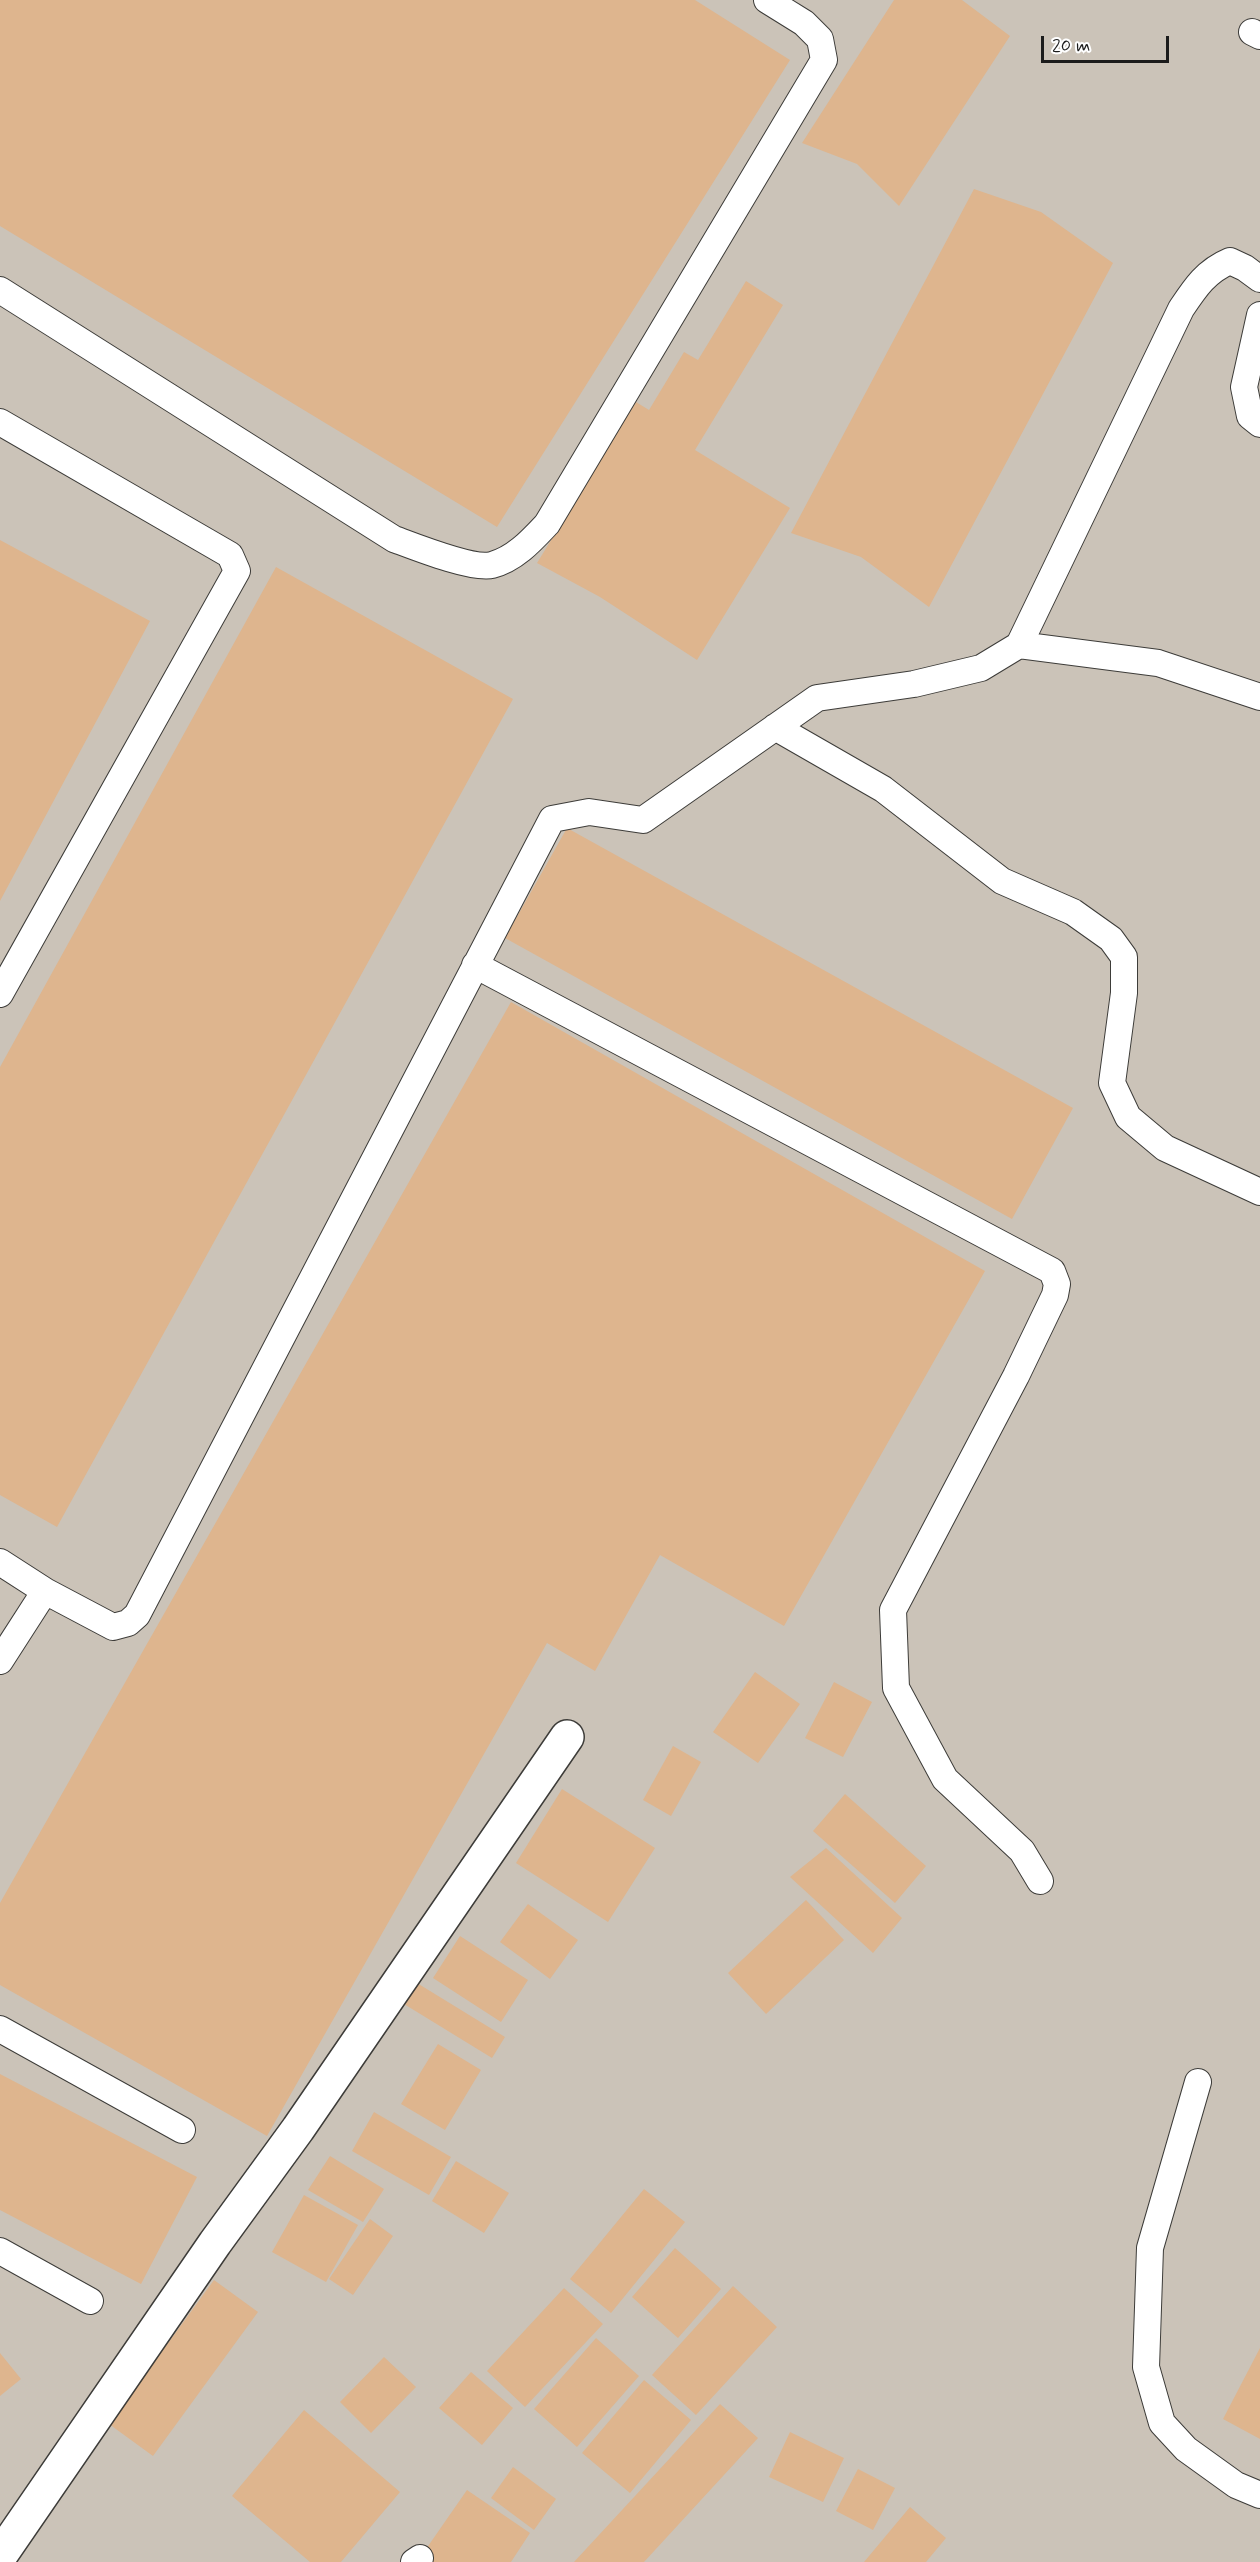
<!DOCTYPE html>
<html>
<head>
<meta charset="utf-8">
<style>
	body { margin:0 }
	#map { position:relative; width:1260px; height:2562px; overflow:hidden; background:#faeee0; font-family:Mynerve,sans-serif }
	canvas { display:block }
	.scale { position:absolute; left:1041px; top:36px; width:128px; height:27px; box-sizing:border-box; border:3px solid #1c1c1c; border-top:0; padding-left:8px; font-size:18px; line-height:21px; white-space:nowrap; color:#1c1c1c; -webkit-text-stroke:4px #fff; paint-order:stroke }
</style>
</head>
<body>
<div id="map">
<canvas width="1260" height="2562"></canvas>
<div class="scale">20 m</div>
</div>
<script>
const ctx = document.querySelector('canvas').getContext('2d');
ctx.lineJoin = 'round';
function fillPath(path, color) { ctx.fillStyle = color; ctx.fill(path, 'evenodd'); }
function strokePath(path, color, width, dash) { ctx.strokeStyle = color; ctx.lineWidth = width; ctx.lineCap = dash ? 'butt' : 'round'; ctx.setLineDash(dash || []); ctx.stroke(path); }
const industrial = new Path2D(`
	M 0,0 L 1260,0 L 1260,2562 L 0,2562 Z`);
const building = new Path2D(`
	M 0,0 L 695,0 L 790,60 L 497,527 L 0,226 Z
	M 894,0 L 962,0 L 1010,36 L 899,206 L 857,164 L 802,143 Z
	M 974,189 L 1041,212 L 1113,263 L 929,607 L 861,557 L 791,533 Z
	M 746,281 L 783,305 L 695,450 L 790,508 L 697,660 L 600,597 L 537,563 L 636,402 L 649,410 L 684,352 L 698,360 Z
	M 0,540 L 150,621 L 0,901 Z
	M 276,567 L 513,699 L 57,1527 L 0,1495 L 0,1067 Z
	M 567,828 L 1073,1108 L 1012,1219 L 505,938 Z
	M 511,1002 L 985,1271 L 784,1626 L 660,1555 L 595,1671 L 547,1643 L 267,2136 L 0,1985 L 0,1903 Z
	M 755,1672 L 800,1704 L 758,1763 L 713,1732 Z
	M 834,1682 L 872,1702 L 843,1757 L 805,1738 Z
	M 673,1746 L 701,1762 L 671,1816 L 643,1800 Z
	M 562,1789 L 655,1848 L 608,1922 L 516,1863 Z
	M 845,1794 L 926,1866 L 895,1903 L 813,1831 Z
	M 826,1848 L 902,1918 L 873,1953 L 790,1877 Z
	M 806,1900 L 844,1940 L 766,2014 L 728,1973 Z
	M 528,1904 L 578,1940 L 550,1979 L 500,1942 Z
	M 460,1936 L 528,1980 L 501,2022 L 433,1978 Z
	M 417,1983 L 505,2037 L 492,2058 L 404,2004 Z
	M 438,2044 L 481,2070 L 445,2130 L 401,2104 Z
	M 0,2074 L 197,2177 L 141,2284 L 0,2210 Z
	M 374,2112 L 451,2157 L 429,2195 L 352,2151 Z
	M 330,2156 L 384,2189 L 363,2222 L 308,2190 Z
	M 456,2161 L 509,2193 L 484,2233 L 432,2201 Z
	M 644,2189 L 685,2222 L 611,2313 L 570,2279 Z
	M 304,2195 L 358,2225 L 326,2282 L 272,2252 Z
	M 370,2219 L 393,2236 L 353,2295 L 329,2279 Z
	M 675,2248 L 721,2289 L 678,2338 L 632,2297 Z
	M 214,2280 L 258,2312 L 153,2456 L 109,2424 Z
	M 733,2286 L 777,2327 L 696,2415 L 652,2375 Z
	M 564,2288 L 603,2324 L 525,2407 L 487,2371 Z
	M 596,2338 L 639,2376 L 577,2447 L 534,2409 Z
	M 1260,2348 L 1260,2439 L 1223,2419 Z
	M 0,2353 L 21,2379 L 0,2396 Z
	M 384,2357 L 416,2387 L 371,2433 L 340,2402 Z
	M 471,2372 L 513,2408 L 482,2445 L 439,2408 Z
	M 644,2380 L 691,2420 L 630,2493 L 582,2453 Z
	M 720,2404 L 758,2438 L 644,2562 L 574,2562 Z
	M 304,2410 L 400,2492 L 341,2562 L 310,2562 L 232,2496 Z
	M 790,2432 L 844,2458 L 823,2502 L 769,2477 Z
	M 513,2467 L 556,2499 L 534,2530 L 491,2498 Z
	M 858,2469 L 895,2488 L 873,2530 L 836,2511 Z
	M 467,2490 L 530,2533 L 511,2562 L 417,2562 Z
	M 910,2507 L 946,2538 L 926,2562 L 864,2562 Z`);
const lane = new Path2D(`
	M 1252,32 L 1260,36
	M 0,290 L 394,539 C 413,546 473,570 492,565 C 515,559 532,540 547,524 L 824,60 L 820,39 L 804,23 L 767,0
	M 1260,315 L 1244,387 L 1250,416 L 1260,424
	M 0,422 L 230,555 L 237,571 L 0,994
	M 1019,645 L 1158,663 L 1260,697
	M 775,727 L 883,789 L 1002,881 L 1073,912 L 1111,939 L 1124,957 L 1124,993 L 1112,1083 L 1128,1117 L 1165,1148 L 1260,1192
	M 475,965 L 1052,1271 L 1057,1284 L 1055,1295 L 1016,1376 L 893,1610 L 896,1688 L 945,1779 L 1022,1851 L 1040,1881
	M 0,1562 L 45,1591
	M 0,1661 L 45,1591 L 113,1627 L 128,1623 L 137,1615 L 552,819 L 589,812 L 643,820 L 817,698 L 914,684 L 981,668 L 1019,645 L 1181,309 C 1195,288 1206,271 1230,261 L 1245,268 L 1260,279
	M 0,2029 L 182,2130
	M 1198,2082 L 1150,2248 L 1146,2367 L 1162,2423 L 1186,2449 L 1236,2485 L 1260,2495
	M 0,2251 L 90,2301
	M 414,2562 L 420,2558`);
const street = new Path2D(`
	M 0,2556 L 215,2243 L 298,2129 L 567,1737`);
fillPath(industrial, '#cbc3b8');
fillPath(building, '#deb58e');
strokePath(lane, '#3d3c39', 28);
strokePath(street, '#3d3c39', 36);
strokePath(lane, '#fff', 26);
strokePath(street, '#fff', 33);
</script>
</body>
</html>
